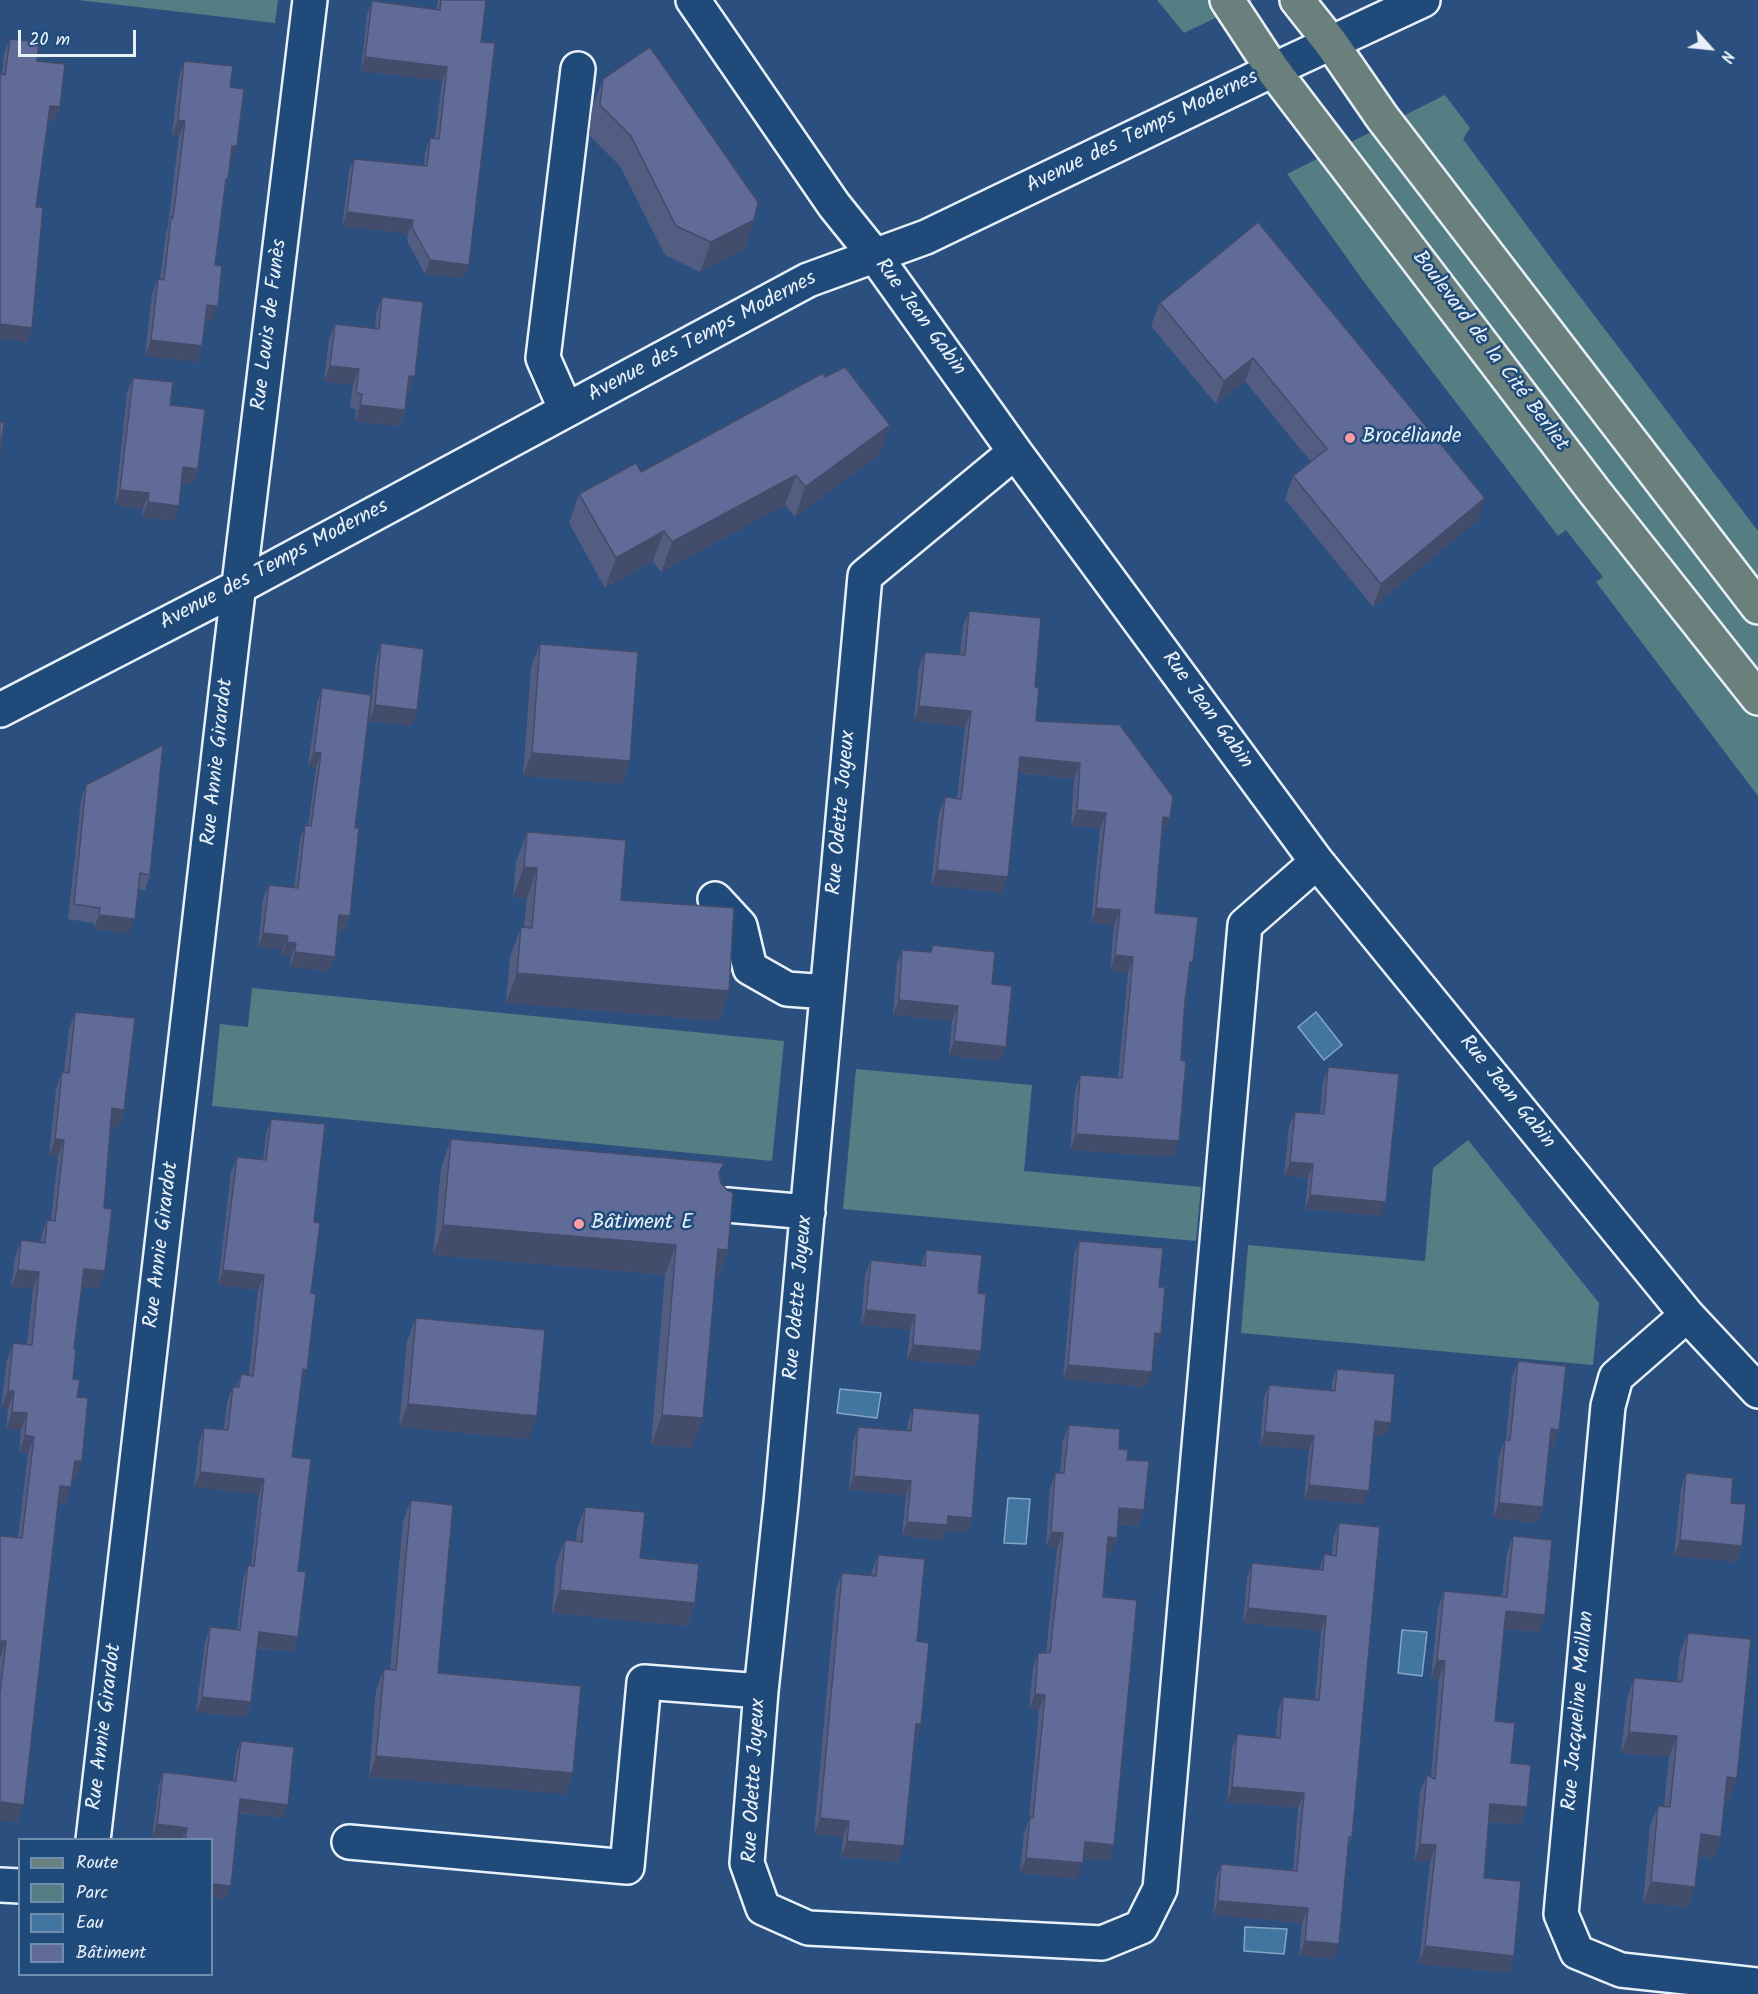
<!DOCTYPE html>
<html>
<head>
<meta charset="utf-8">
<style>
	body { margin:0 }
	#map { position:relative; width:1758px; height:1994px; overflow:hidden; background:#2b507f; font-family:Kalam,sans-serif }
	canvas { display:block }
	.legend { position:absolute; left:18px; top:1838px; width:195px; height:138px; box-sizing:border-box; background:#1f4a7a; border:2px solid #6f8dac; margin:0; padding:8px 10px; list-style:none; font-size:18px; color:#e8f1f8 }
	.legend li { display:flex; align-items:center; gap:12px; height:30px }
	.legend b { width:30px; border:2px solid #6f8dac }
	.north { position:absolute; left:1680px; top:18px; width:60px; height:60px; -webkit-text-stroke:4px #1f4a7a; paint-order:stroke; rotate:117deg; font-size:16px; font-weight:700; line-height:24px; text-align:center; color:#e8f1f8 }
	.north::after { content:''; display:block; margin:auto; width:21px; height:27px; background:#e8f1f8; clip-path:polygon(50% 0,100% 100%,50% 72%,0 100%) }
	.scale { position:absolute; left:18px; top:30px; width:118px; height:27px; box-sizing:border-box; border:3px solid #e8f1f8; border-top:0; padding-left:8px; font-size:18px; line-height:21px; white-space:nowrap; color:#e8f1f8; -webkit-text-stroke:4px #1f4a7a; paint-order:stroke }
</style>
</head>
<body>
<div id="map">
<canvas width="1758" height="1994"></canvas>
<ul class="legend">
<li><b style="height:8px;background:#6a807c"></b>Route</li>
<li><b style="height:16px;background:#547d84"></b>Parc</li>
<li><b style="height:16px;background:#42759f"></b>Eau</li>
<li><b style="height:16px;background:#606c97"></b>Bâtiment</li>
</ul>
<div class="north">N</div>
<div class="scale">20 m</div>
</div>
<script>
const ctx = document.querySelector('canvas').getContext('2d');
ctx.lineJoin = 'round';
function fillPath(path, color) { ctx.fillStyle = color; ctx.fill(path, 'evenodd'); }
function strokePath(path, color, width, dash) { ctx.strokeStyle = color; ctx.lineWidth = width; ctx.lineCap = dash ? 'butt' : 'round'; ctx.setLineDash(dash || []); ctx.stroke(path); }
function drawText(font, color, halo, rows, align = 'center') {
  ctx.font = font + ' Kalam,sans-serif'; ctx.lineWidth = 5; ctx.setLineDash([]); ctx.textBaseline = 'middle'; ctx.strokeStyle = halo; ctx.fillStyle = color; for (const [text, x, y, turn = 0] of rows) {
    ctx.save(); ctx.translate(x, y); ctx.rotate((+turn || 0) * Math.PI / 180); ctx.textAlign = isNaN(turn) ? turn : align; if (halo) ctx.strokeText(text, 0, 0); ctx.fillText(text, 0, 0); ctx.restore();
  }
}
const green = new Path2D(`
	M 78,0 L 278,0 L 275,23 Z
	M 1157,0 L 1253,0 L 1184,33 Z
	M 1445,95 L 1470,128 L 1463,139 L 1553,261 L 1758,531 L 1758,796 L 1596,582 L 1603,577 L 1566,530 L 1558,536 L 1364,282 L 1287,174 Z
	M 252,988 L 784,1041 L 772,1161 L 212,1106 L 220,1024 L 248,1027 Z
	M 856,1069 L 1032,1085 L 1024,1171 L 1201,1187 L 1196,1241 L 843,1209 Z
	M 1468,1140 L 1599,1303 L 1593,1365 L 1241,1333 L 1248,1245 L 1425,1261 L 1433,1168 Z`);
const water = new Path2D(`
	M 1316,1012 L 1342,1045 L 1324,1060 L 1298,1027 Z
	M 840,1389 L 881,1393 L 877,1418 L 837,1413 Z
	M 1008,1498 L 1030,1499 L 1026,1544 L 1004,1543 Z
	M 1402,1630 L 1427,1632 L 1422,1676 L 1398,1673 Z
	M 1245,1927 L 1287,1929 L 1284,1954 L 1244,1951 Z`);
const minor = new Path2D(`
	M 693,0 L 834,205 L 875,256 L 1015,452 L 1317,862 L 1687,1315 L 1758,1391
	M 566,410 L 543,358 L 578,69
	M 1015,452 L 865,576 L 781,1503 L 761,1691 L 747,1863 L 763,1908 L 808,1928 L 1102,1943 L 1141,1927 L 1160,1889 L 1245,925 L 1317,862
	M 0,710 L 240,586 L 808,280 L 926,237 L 1273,70 L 1423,0
	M 715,899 L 740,926 L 750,968 L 787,989 L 827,992
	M 727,1205 L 808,1212
	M 1687,1315 L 1616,1377 L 1608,1406 L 1561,1914 L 1577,1952 L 1621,1970 L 1758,1985
	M 93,1840 L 231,650 L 310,0
	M 349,1842 L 627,1867 L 644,1682 L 761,1691
	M 0,1885 L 20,1886`);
const major = new Path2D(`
	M 1227,0 L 1273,70 L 1594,491 L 1758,698
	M 1297,0 L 1331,43 L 1382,117 L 1758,607`);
const wall = new Path2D(`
	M 438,0 L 486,0 L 481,42 L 469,265 L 464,278 L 425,274 L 407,241 L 408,234 L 342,226 L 349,172 L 354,159 L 424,166 L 425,152 L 430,138 L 435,139 L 442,81 L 361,71 L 367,15 L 372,1 L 436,9 Z
	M 10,39 L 37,61 L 60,107 L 54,121 L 48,121 L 36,207 L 27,342 L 2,75 L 4,53 Z
	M 184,61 L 230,87 L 231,161 L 230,161 L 224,189 L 215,265 L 212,322 L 205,321 L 202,346 L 197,362 L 145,356 L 152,294 L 158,279 L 160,279 L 166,233 L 168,226 L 179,136 L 172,135 L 179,76 Z
	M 603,79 L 754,220 L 744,249 L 700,272 L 665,255 L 620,166 L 589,135 L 592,109 Z
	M 1258,222 L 1477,521 L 1373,607 L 1285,499 L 1293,476 L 1311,462 L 1245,381 L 1216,404 L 1151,326 L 1160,303 Z
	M 382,297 L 409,392 L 407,392 L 405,410 L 399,426 L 355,421 L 356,409 L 350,408 L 353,385 L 324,381 L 329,339 L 335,324 L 375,328 L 376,313 Z
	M 825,377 L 880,454 L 795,517 L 785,505 L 661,572 L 653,561 L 605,588 L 569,523 L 579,494 L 641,472 Z
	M 133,378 L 170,405 L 198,469 L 193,484 L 181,483 L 173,521 L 142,517 L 143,509 L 115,505 L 127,393 Z
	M 969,611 L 1035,687 L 1036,721 L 1164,834 L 1162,833 L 1155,913 L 1188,976 L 1181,1060 L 1179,1141 L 1173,1157 L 1070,1150 L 1075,1091 L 1080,1075 L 1118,1078 L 1128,973 L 1110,971 L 1114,925 L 1091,923 L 1100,828 L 1071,826 L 1074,779 L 1018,773 L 1002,893 L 931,885 L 939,813 L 945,797 L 957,799 L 965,727 L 914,721 L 919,667 L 925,652 L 960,655 L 963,626 Z
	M 381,643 L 412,726 L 369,721 L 376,659 Z
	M 540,644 L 622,784 L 523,776 L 531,667 Z
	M 322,688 L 355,828 L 344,930 L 338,930 L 335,957 L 329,971 L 290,967 L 291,957 L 282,956 L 283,950 L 258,947 L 263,899 L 269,885 L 294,888 L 300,840 L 305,825 L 308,826 L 316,767 L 308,766 L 317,703 Z
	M 86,785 L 150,875 L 145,890 L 138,889 L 129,934 L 94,929 L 94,923 L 68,919 L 81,800 Z
	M 527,832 L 621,900 L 719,1021 L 506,1003 L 510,957 L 521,927 L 524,928 L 527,898 L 513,897 L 516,862 Z
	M 933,945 L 992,984 L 1000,1061 L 949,1056 L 952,1021 L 893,1015 L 897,964 L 902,950 L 930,952 Z
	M 75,1012 L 124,1110 L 118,1127 L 111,1126 L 104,1208 L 105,1271 L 98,1289 L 82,1287 L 74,1349 L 73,1379 L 77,1397 L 76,1479 L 72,1478 L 71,1487 L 65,1504 L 58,1503 L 24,1805 L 17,1822 L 0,1820 L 0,1536 L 18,1538 L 28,1454 L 19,1453 L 21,1430 L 6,1429 L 8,1409 L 1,1408 L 7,1360 L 13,1343 L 27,1344 L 33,1289 L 11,1287 L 15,1257 L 21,1240 L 41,1242 L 41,1237 L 47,1220 L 51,1220 L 58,1157 L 49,1156 L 56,1089 L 62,1072 L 64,1072 L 69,1029 Z
	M 1328,1067 L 1381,1216 L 1305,1209 L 1308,1178 L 1284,1176 L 1289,1126 L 1295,1112 L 1320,1114 L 1323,1082 Z
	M 271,1119 L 314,1222 L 311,1293 L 307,1370 L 301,1385 L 292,1457 L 298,1571 L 298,1637 L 293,1652 L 257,1648 L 251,1702 L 246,1718 L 196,1712 L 205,1642 L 210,1627 L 237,1630 L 243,1580 L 248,1565 L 251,1565 L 259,1494 L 194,1487 L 199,1443 L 204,1428 L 224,1430 L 227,1402 L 233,1387 L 236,1387 L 241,1374 L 249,1375 L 258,1290 L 218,1285 L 231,1172 L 237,1157 L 263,1160 L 266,1134 Z
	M 451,1139 L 720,1176 L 728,1250 L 717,1280 L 715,1279 L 703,1418 L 692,1448 L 651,1445 L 665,1275 L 433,1255 L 441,1168 Z
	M 1079,1241 L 1159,1287 L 1155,1349 L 1154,1349 L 1146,1387 L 1063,1379 L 1074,1255 Z
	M 926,1250 L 978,1293 L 981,1351 L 975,1366 L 907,1360 L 910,1330 L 861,1325 L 865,1275 L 871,1260 L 921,1265 Z
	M 416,1318 L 529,1439 L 399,1427 L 407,1341 Z
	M 1518,1361 L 1554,1446 L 1549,1445 L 1543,1507 L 1537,1523 L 1493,1518 L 1499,1455 L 1505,1440 L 1506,1440 L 1512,1377 Z
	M 1337,1369 L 1391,1423 L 1386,1436 L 1374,1435 L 1364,1504 L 1304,1499 L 1309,1450 L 1260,1445 L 1264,1398 L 1269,1385 L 1332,1390 L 1332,1382 Z
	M 913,1408 L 967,1533 L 945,1531 L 942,1540 L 902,1536 L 906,1495 L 849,1490 L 853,1441 L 858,1427 L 907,1431 L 908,1422 Z
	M 1069,1425 L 1119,1449 L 1127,1460 L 1144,1510 L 1138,1526 L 1118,1524 L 1117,1538 L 1111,1553 L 1107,1553 L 1103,1597 L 1114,1845 L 1108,1861 L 1083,1858 L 1077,1879 L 1020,1873 L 1024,1833 L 1029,1819 L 1039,1710 L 1029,1709 L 1033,1668 L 1038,1653 L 1046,1653 L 1057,1548 L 1046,1547 L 1050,1488 L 1055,1473 L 1060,1473 L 1063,1440 Z
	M 1686,1473 L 1731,1503 L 1736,1562 L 1674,1556 L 1681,1489 Z
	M 411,1500 L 438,1673 L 566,1794 L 369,1777 L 376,1690 L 384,1669 L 390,1669 L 403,1521 Z
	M 585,1507 L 640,1558 L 695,1603 L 687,1626 L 552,1613 L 556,1563 L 565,1540 L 576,1541 L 577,1530 Z
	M 1339,1523 L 1352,1837 L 1348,1847 L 1334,1959 L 1299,1956 L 1302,1923 L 1213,1915 L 1216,1879 L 1221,1864 L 1293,1871 L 1298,1808 L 1227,1802 L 1232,1749 L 1237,1734 L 1276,1737 L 1278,1711 L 1283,1697 L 1315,1700 L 1321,1631 L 1243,1623 L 1247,1578 L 1252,1563 L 1319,1570 L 1324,1554 L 1332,1555 L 1333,1538 Z
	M 1513,1536 L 1545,1615 L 1539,1632 L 1504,1629 L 1495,1721 L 1511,1763 L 1527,1807 L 1520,1825 L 1489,1822 L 1484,1878 L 1514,1956 L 1508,1973 L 1419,1964 L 1430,1862 L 1414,1861 L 1420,1792 L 1427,1775 L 1431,1777 L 1439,1679 L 1431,1678 L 1438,1608 L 1444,1591 L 1502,1597 L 1507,1553 Z
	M 878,1555 L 917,1641 L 921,1724 L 916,1740 L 914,1740 L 898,1862 L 841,1857 L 843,1837 L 814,1834 L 836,1589 L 842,1573 L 871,1576 L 872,1571 Z
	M 1688,1633 L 1737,1778 L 1729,1799 L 1725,1798 L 1721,1837 L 1714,1858 L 1698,1856 L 1695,1887 L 1688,1907 L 1643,1903 L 1650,1826 L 1658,1806 L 1664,1806 L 1669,1757 L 1621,1753 L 1627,1699 L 1634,1678 L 1677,1682 L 1680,1653 Z
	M 241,1741 L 288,1805 L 283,1818 L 238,1813 L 231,1886 L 226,1899 L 212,1898 L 212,1839 L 171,1839 L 152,1837 L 159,1785 L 163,1772 L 233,1781 L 236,1754 Z`);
const shadedWall = new Path2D(`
	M 365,57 L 447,67 L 442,81 L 361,71 Z
	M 50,106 L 60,107 L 54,121 L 45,120 Z
	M 178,120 L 185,121 L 179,136 L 172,135 Z
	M 232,146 L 237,146 L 231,161 L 227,161 Z
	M 347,212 L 413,220 L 408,234 L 342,226 Z
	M 754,220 L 744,249 L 700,272 L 711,242 Z
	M 430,260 L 469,265 L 464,278 L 425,274 Z
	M 207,305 L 218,306 L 212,322 L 202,320 Z
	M 0,324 L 32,328 L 27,342 L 0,339 Z
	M 151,340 L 202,346 L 197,362 L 145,356 Z
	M 1253,358 L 1245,381 L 1216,404 L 1224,381 Z
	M 330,366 L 359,369 L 353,385 L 324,381 Z
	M 409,376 L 415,376 L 409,392 L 404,391 Z
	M 360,405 L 405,410 L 399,426 L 355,421 Z
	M 890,425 L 880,454 L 795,517 L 805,487 Z
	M 183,467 L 198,469 L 193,484 L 178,482 Z
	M 796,475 L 785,505 L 661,572 L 672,542 Z
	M 120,490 L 149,493 L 143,509 L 115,505 Z
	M 1485,498 L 1477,521 L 1373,607 L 1381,584 Z
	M 148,502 L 179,506 L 173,521 L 142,517 Z
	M 664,531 L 653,561 L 605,588 L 616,558 Z
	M 375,705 L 417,710 L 412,726 L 369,721 Z
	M 919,706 L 971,711 L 965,727 L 914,721 Z
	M 314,752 L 321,753 L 316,767 L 308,766 Z
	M 532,753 L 630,761 L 622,784 L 523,776 Z
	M 1020,757 L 1080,763 L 1074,779 L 1014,772 Z
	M 1077,810 L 1106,813 L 1100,828 L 1071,826 Z
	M 1163,817 L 1170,818 L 1164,834 L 1158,833 Z
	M 524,867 L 537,868 L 527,898 L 513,897 Z
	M 937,870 L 1008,877 L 1002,893 L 931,885 Z
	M 1096,908 L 1120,910 L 1114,925 L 1091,923 Z
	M 99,915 L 135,919 L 129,934 L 94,929 Z
	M 339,915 L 350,916 L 344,930 L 334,929 Z
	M 263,933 L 288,936 L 283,950 L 258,947 Z
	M 287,942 L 296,943 L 291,957 L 282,956 Z
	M 295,952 L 335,957 L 329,971 L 290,967 Z
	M 1115,955 L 1133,957 L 1128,973 L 1110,971 Z
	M 1190,962 L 1193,962 L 1187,978 Z
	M 517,973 L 729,991 L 719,1021 L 506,1003 Z
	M 899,1000 L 958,1006 L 952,1021 L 893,1015 Z
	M 954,1041 L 1006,1047 L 1000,1061 L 949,1056 Z
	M 112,1108 L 124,1110 L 118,1127 L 106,1126 Z
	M 1076,1134 L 1179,1141 L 1173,1157 L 1070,1150 Z
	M 55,1139 L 64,1140 L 58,1157 L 49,1156 Z
	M 1290,1162 L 1313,1164 L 1308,1178 L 1284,1176 Z
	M 1310,1195 L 1386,1202 L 1381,1216 L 1305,1209 Z
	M 443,1225 L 676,1245 L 665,1275 L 433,1255 Z
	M 718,1249 L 728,1250 L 717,1280 L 707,1279 Z
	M 84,1269 L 105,1271 L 98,1289 L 78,1287 Z
	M 18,1270 L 39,1272 L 33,1289 L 11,1287 Z
	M 223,1270 L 264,1275 L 258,1290 L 218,1285 Z
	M 866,1310 L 915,1315 L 910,1330 L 861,1325 Z
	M 1155,1333 L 1161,1334 L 1155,1349 L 1150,1348 Z
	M 913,1345 L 981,1351 L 975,1366 L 907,1360 Z
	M 1068,1365 L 1152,1372 L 1146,1387 L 1063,1379 Z
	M 303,1369 L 307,1370 L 301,1385 L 297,1384 Z
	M 8,1391 L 14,1391 L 8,1409 L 1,1408 Z
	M 408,1404 L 537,1416 L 529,1439 L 399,1427 Z
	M 12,1412 L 27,1413 L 21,1430 L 6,1429 Z
	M 662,1415 L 703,1418 L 692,1448 L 651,1445 Z
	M 1375,1421 L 1391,1423 L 1386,1436 L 1370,1435 Z
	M 1551,1429 L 1559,1430 L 1554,1446 L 1545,1445 Z
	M 1265,1432 L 1314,1436 L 1309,1450 L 1260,1445 Z
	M 25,1435 L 34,1437 L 28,1454 L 19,1453 Z
	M 75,1461 L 82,1461 L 76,1479 L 68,1478 Z
	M 200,1472 L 264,1479 L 259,1494 L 194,1487 Z
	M 854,1476 L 911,1481 L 906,1495 L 849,1490 Z
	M 1309,1485 L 1369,1491 L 1364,1504 L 1304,1499 Z
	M 60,1486 L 71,1487 L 65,1504 L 54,1503 Z
	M 1499,1503 L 1543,1507 L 1537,1523 L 1493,1518 Z
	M 1119,1508 L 1144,1510 L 1138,1526 L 1114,1523 Z
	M 948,1516 L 972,1518 L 967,1533 L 945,1531 L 942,1540 L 902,1536 L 907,1522 Z
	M 1051,1532 L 1063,1533 L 1057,1548 L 1046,1547 Z
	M 1108,1537 L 1117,1538 L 1111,1553 L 1103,1552 Z
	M 1680,1540 L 1742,1546 L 1736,1562 L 1674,1556 Z
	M 560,1590 L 695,1603 L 687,1626 L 552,1613 Z
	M 1248,1608 L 1326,1616 L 1321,1631 L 1243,1623 Z
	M 1506,1611 L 1545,1615 L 1539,1632 L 1499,1628 Z
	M 259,1632 L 298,1637 L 293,1652 L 253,1647 Z
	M 0,1641 L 6,1641 L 0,1658 Z
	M 1437,1660 L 1445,1661 L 1439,1679 L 1431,1678 Z
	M 1035,1694 L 1045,1695 L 1039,1710 L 1029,1709 Z
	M 202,1697 L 251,1702 L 246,1718 L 196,1712 Z
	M 916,1724 L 921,1724 L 916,1740 L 910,1739 Z
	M 1629,1732 L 1677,1736 L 1669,1757 L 1621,1753 Z
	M 376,1756 L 573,1773 L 566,1794 L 369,1777 Z
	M 1727,1777 L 1737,1778 L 1729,1799 L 1719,1798 Z
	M 1232,1787 L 1304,1793 L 1298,1808 L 1227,1802 Z
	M 240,1799 L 288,1805 L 283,1818 L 235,1812 Z
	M 0,1802 L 24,1805 L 17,1822 L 0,1820 Z
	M 1490,1804 L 1527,1807 L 1520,1825 L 1484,1821 Z
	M 820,1818 L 849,1821 L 843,1837 L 814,1834 Z
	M 157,1824 L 187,1828 L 182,1839 L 171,1839 L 152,1837 Z
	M 1701,1834 L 1721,1837 L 1714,1858 L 1693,1855 Z
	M 847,1841 L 904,1846 L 898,1862 L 841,1857 Z
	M 1085,1842 L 1114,1845 L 1108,1861 L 1079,1858 Z
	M 1420,1844 L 1436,1845 L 1430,1862 L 1414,1861 Z
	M 1026,1858 L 1083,1863 L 1077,1879 L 1020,1873 Z
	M 1651,1882 L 1695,1887 L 1688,1907 L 1643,1903 Z
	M 212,1884 L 231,1886 L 226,1899 L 212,1898 Z
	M 1218,1901 L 1308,1908 L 1302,1923 L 1213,1915 Z
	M 1305,1941 L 1339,1944 L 1334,1959 L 1299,1956 Z
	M 1425,1946 L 1514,1956 L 1508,1973 L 1419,1964 Z`);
const building = new Path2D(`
	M 441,0 L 486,0 L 481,42 L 495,43 L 469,265 L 430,260 L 412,227 L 413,220 L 347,212 L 354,159 L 427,166 L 430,138 L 439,139 L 447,67 L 365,57 L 372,1 L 440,10 Z
	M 10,39 L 39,42 L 37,61 L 65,64 L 60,107 L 50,106 L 36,207 L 43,207 L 32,328 L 0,324 L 0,74 L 5,75 Z
	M 650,47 L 758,202 L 754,220 L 711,242 L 676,226 L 631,136 L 600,105 L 603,79 Z
	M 184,61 L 233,66 L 230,87 L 244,89 L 237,146 L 232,146 L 228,179 L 226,179 L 215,265 L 222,266 L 218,306 L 207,305 L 202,346 L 151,340 L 158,279 L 164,280 L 171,217 L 173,218 L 185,121 L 178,120 Z
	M 1258,222 L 1485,498 L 1381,584 L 1293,476 L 1327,449 L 1253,358 L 1224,381 L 1160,303 Z
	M 382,297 L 423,302 L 415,376 L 409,376 L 405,410 L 360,405 L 362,394 L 356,393 L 359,369 L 330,366 L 335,324 L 379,329 Z
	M 845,367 L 890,425 L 805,487 L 796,475 L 672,542 L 664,531 L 616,558 L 579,494 L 636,463 L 641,472 L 823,373 L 825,377 Z
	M 133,378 L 173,382 L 170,405 L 205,409 L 198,469 L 183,467 L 179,506 L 148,502 L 149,493 L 120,490 Z
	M 0,422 L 4,422 L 0,456 Z
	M 969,611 L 1041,618 L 1035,687 L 1039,687 L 1036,721 L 1120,725 L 1173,797 L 1170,818 L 1163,817 L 1155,913 L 1198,917 L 1193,962 L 1190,962 L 1185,1001 L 1181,1060 L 1186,1061 L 1179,1141 L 1076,1134 L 1080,1075 L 1122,1078 L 1133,957 L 1115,955 L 1120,910 L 1096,908 L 1106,813 L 1077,810 L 1080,763 L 1020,757 L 1008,877 L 937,870 L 945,797 L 961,799 L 971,711 L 919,706 L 925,652 L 965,655 Z
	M 381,643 L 424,649 L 417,710 L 375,705 Z
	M 540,644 L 638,652 L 630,761 L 532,753 Z
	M 322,688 L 371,695 L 355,828 L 359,828 L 350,916 L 339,915 L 335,957 L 295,952 L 296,943 L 287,942 L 288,936 L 263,933 L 269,885 L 298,888 L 305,825 L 311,826 L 321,753 L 314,752 Z
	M 163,745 L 150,875 L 140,873 L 135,919 L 99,915 L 100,908 L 74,904 L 86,785 Z
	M 527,832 L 626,840 L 621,900 L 734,908 L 729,991 L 517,973 L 521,927 L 532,928 L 537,868 L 524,867 Z
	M 933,945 L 995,952 L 992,984 L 1012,986 L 1006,1047 L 954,1041 L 958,1006 L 899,1000 L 902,950 L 931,952 Z
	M 75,1012 L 135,1018 L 124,1110 L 112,1108 L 104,1208 L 112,1209 L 105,1271 L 84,1269 L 74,1349 L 76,1350 L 73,1379 L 80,1380 L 77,1397 L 88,1398 L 82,1461 L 75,1461 L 71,1487 L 60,1486 L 24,1805 L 0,1802 L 0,1693 L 6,1641 L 0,1641 L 0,1536 L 22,1538 L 34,1437 L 25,1435 L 27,1413 L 12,1412 L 14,1391 L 8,1391 L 13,1343 L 32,1345 L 39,1272 L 18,1270 L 21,1240 L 45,1243 L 47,1220 L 55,1221 L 64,1140 L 55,1139 L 62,1072 L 69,1073 Z
	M 1328,1067 L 1399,1074 L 1386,1202 L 1310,1195 L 1313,1164 L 1290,1162 L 1295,1112 L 1324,1114 Z
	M 271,1119 L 325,1124 L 314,1222 L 320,1223 L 311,1293 L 316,1294 L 307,1370 L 303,1369 L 292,1457 L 311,1459 L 298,1571 L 306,1572 L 298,1637 L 259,1632 L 251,1702 L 202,1697 L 210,1627 L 240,1630 L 248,1565 L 254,1566 L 264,1479 L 200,1472 L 204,1428 L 228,1430 L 233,1387 L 239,1387 L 241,1374 L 253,1376 L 264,1275 L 223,1270 L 237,1157 L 266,1160 Z
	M 451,1139 L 724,1163 L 719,1173 L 721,1183 L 727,1190 L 733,1193 L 728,1250 L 718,1249 L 703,1418 L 662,1415 L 676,1245 L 443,1225 Z
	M 1079,1241 L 1163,1248 L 1159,1287 L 1165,1287 L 1163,1311 L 1161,1334 L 1155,1333 L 1152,1372 L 1068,1365 Z
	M 926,1250 L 982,1255 L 978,1293 L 986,1294 L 981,1351 L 913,1345 L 915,1315 L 866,1310 L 871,1260 L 925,1266 Z
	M 416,1318 L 545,1330 L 537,1416 L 408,1404 Z
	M 1518,1361 L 1566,1366 L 1559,1430 L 1551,1429 L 1543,1507 L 1499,1503 L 1505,1440 L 1510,1440 Z
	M 1337,1369 L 1395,1374 L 1391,1423 L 1375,1421 L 1369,1491 L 1309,1485 L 1314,1436 L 1265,1432 L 1269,1385 L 1335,1391 Z
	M 913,1408 L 980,1414 L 972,1518 L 948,1516 L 947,1525 L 907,1522 L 911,1481 L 854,1476 L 858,1427 L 911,1431 Z
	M 1069,1425 L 1120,1429 L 1119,1449 L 1128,1450 L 1127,1460 L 1149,1461 L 1144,1510 L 1119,1508 L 1117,1538 L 1108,1537 L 1103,1597 L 1137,1600 L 1114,1845 L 1085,1842 L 1083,1863 L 1026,1858 L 1030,1817 L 1033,1818 L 1045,1695 L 1035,1694 L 1038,1653 L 1050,1653 L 1063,1533 L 1051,1532 L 1055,1473 L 1064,1473 Z
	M 1686,1473 L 1733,1478 L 1731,1503 L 1746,1504 L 1742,1546 L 1680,1540 Z
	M 411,1500 L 453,1505 L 438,1673 L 581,1686 L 573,1773 L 376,1756 L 384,1669 L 396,1670 Z
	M 585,1507 L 645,1512 L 640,1558 L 699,1564 L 695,1603 L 560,1590 L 565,1540 L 582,1542 Z
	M 1339,1523 L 1380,1527 L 1352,1837 L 1349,1837 L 1339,1944 L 1305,1941 L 1308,1908 L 1218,1901 L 1221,1864 L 1297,1871 L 1304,1793 L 1232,1787 L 1237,1734 L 1280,1738 L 1283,1697 L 1319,1700 L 1326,1616 L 1248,1608 L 1252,1563 L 1323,1570 L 1324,1554 L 1336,1556 Z
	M 1513,1536 L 1552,1540 L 1545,1615 L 1506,1611 L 1495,1721 L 1515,1723 L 1511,1763 L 1531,1765 L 1527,1807 L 1490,1804 L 1484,1878 L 1521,1881 L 1514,1956 L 1425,1946 L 1436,1845 L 1420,1844 L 1427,1775 L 1435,1779 L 1445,1661 L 1437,1660 L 1444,1591 L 1507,1597 Z
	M 878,1555 L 925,1559 L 917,1641 L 929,1643 L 921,1724 L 916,1724 L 904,1846 L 847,1841 L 849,1821 L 820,1818 L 842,1573 L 876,1576 Z
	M 1688,1633 L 1751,1639 L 1737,1778 L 1727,1777 L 1721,1837 L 1701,1834 L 1695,1887 L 1651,1882 L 1658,1806 L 1670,1807 L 1677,1736 L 1629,1732 L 1634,1678 L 1682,1682 Z
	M 241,1741 L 294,1747 L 288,1805 L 240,1799 L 231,1886 L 212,1884 L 212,1839 L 185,1839 L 187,1828 L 157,1824 L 163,1772 L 236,1781 Z`);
const markers = [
	[1350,438,6,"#ff9aa2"],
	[579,1224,6,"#ff9aa2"]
];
const streetNames = [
	["Avenue des Temps Modernes",1143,133,-26],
	["Rue Jean Gabin",919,318,54],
	["Rue Louis de Funès",271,325,-83],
	["Avenue des Temps Modernes",703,338,-28],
	["Boulevard de la Cité Berliet",1489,352,53],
	["Avenue des Temps Modernes",275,566,-28],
	["Rue Jean Gabin",1206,711,54],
	["Rue Annie Girardot",219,762,-84],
	["Rue Odette Joyeux",843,813,-85],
	["Rue Jean Gabin",1506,1093,51],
	["Rue Annie Girardot",163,1245,-83],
	["Rue Odette Joyeux",800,1298,-85],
	["Rue Jacqueline Maillan",1580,1711,-85],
	["Rue Annie Girardot",106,1727,-83],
	["Rue Odette Joyeux",756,1781,-87]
];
const poiNames = [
	["Brocéliande",1362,438],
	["Bâtiment E",591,1224]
];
fillPath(green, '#547d84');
fillPath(water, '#42759f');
strokePath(water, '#84a7c3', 1.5);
strokePath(minor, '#e8f1f8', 38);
strokePath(major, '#e8f1f8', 38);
strokePath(minor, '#1f4a7a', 33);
strokePath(major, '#6a807c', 33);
fillPath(wall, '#535d82');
fillPath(shadedWall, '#434c6a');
fillPath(building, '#606c97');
strokePath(building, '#434c6a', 1.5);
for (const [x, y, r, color] of markers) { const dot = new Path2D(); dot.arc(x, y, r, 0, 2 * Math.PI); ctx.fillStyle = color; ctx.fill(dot); strokePath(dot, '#1f4a7a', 2); }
drawText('21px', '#e8f1f8', '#1f4a7a', streetNames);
drawText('21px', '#e8f1f8', '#1f4a7a', poiNames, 'left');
</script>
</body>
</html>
